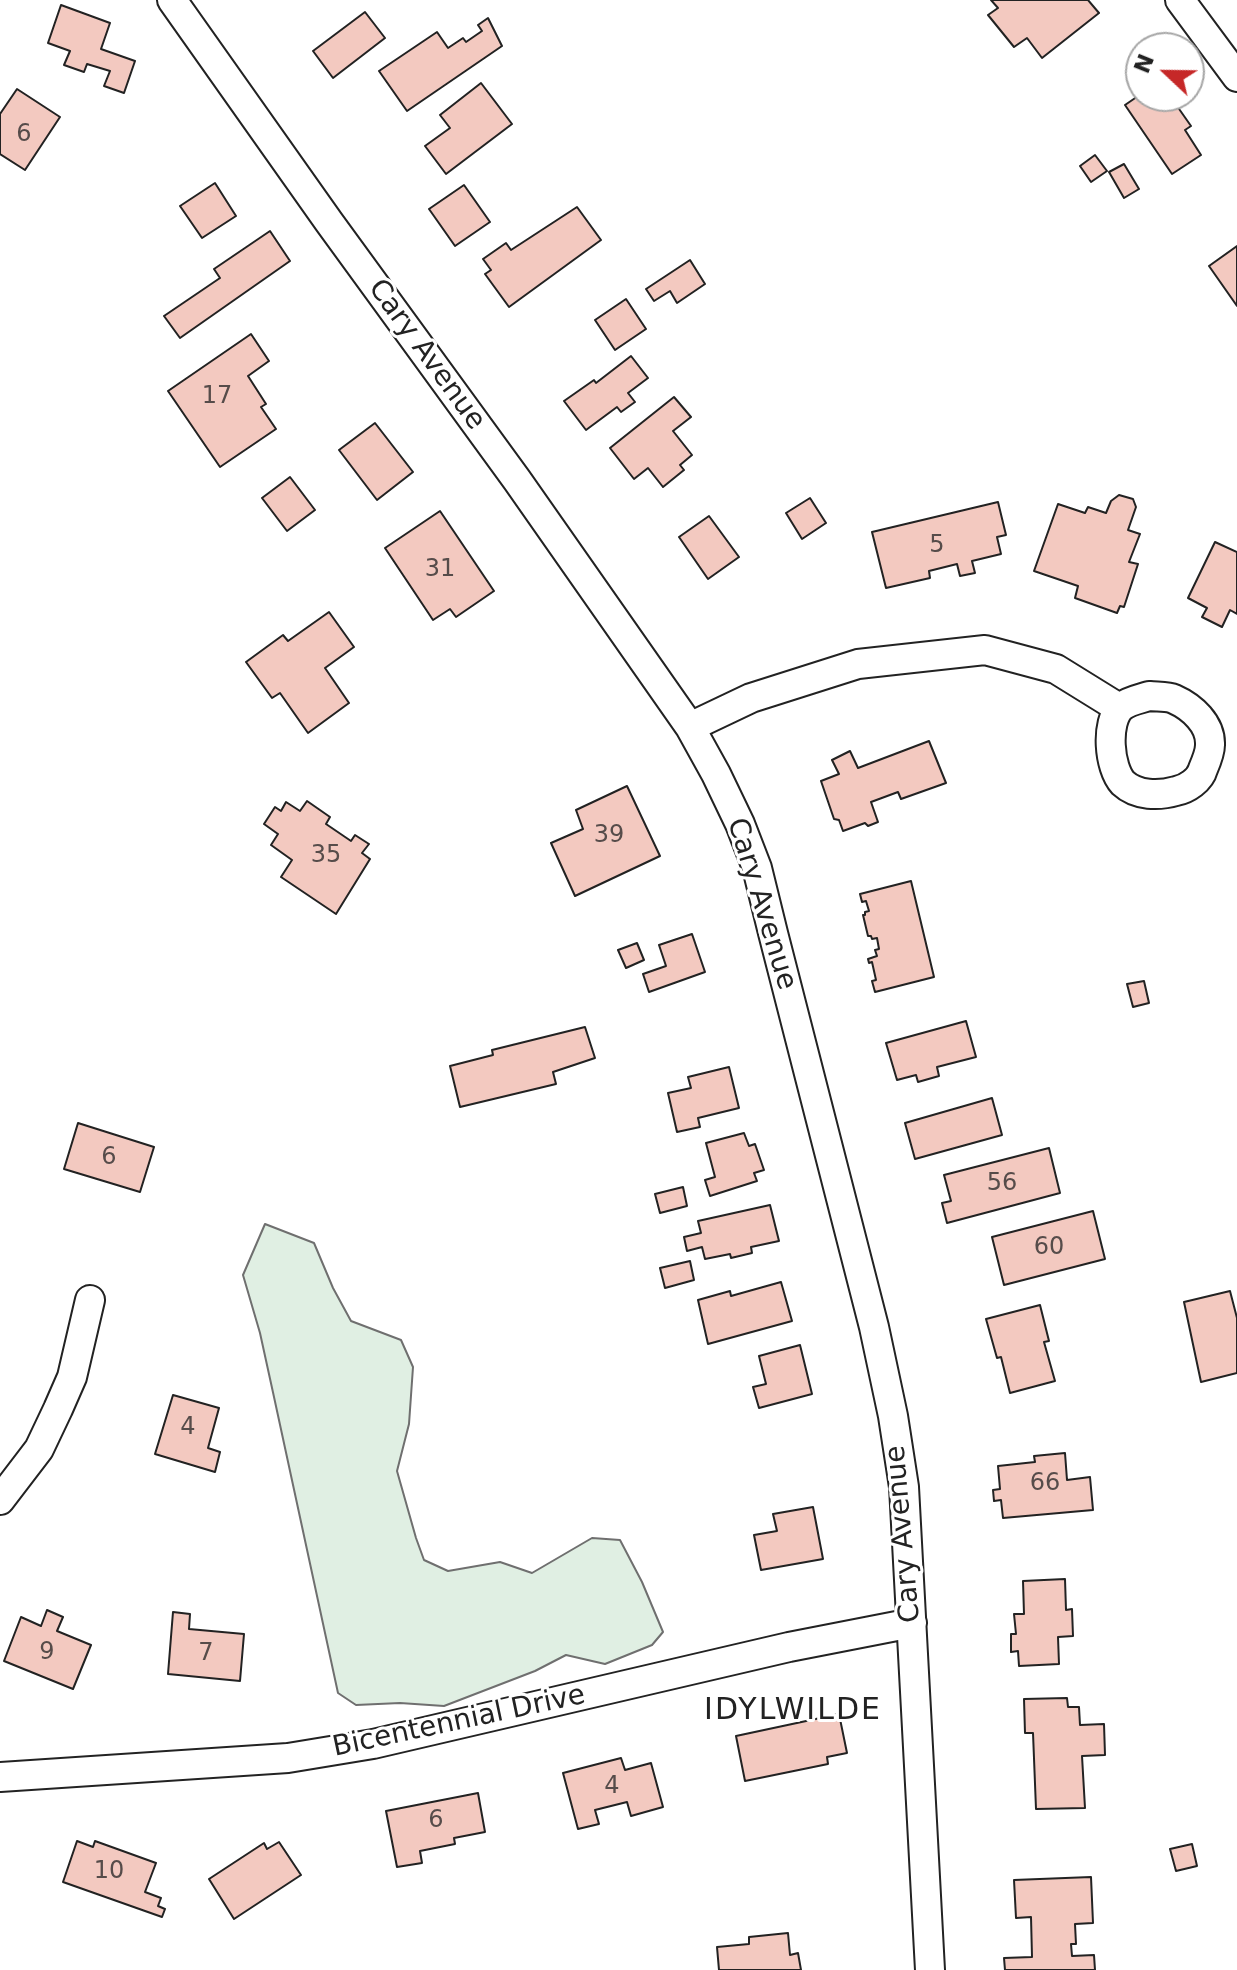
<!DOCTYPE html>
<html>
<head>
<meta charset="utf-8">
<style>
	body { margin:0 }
	#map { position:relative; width:1237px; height:1970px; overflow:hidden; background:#fff; font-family:"DejaVu Sans",sans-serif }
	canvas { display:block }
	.north { position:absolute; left:1125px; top:32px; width:80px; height:80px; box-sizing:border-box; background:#fff; border:2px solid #a7a7a7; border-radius:50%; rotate:292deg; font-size:22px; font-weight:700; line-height:32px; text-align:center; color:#222 }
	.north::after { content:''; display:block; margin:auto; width:28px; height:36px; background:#c62828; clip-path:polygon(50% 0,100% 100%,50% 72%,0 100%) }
</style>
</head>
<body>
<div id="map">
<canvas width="1237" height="1970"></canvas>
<div class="north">N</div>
</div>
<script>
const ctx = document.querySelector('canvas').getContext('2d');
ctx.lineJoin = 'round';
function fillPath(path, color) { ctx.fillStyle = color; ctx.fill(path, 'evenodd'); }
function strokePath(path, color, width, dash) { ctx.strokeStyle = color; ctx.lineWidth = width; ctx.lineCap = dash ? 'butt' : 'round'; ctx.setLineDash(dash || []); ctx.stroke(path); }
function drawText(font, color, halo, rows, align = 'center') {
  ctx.font = font + ' "DejaVu Sans",sans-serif'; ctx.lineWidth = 6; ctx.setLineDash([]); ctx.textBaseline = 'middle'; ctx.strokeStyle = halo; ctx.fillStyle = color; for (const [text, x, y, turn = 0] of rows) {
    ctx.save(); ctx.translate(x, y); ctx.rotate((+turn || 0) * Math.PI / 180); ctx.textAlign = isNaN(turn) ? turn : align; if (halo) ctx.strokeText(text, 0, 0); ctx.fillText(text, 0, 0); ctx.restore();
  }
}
const green = new Path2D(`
	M 265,1224 L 314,1243 L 333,1288 L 351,1321 L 401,1340 L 413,1367 L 409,1424 L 397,1471 L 416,1538 L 424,1560 L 448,1571 L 500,1562 L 532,1573 L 592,1538 L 620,1540 L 642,1582 L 663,1632 L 652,1645 L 605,1664 L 566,1655 L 535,1671 L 444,1706 L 400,1703 L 356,1705 L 338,1693 L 274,1397 L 260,1333 L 243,1275 Z`);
const building = new Path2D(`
	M 991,0 L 1088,0 L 1099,13 L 1042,58 L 1027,38 L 1014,47 L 988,15 L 998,8 Z
	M 61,5 L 110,23 L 101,49 L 135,61 L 124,93 L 104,86 L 110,71 L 87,64 L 84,72 L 64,65 L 70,51 L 48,43 Z
	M 365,12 L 385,38 L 333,78 L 313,51 Z
	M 488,18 L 502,46 L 407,111 L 379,71 L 437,32 L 448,48 L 463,38 L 466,42 L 482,31 L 478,25 Z
	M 481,83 L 512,124 L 446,174 L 425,146 L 450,128 L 440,115 Z
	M 17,89 L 60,117 L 25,170 L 0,154 L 0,114 Z
	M 1141,94 L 1141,96 L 1170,96 L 1191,126 L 1185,130 L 1201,155 L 1172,174 L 1125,105 Z
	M 1095,155 L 1107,171 L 1091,182 L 1080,166 Z
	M 1124,164 L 1139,189 L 1124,198 L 1109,172 Z
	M 215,183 L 236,216 L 202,238 L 180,206 Z
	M 464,185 L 490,222 L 455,246 L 429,209 Z
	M 577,207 L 601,240 L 509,307 L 485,274 L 491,270 L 483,259 L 506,243 L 511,250 Z
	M 270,231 L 290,261 L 180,338 L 164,316 L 220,278 L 214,269 Z
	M 1237,246 L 1237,306 L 1209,266 Z
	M 690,260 L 705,284 L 677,303 L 670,291 L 654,301 L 646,289 Z
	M 626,299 L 646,329 L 615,350 L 595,320 Z
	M 251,334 L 269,361 L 248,376 L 266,404 L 261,407 L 276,429 L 220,467 L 168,391 Z
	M 631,356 L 648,378 L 628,393 L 635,402 L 621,412 L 617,407 L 586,430 L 564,401 L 594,380 L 596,383 Z
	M 674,397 L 691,417 L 673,431 L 692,455 L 680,465 L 684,470 L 663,487 L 648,468 L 634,479 L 610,448 Z
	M 375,423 L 413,472 L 377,500 L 339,450 Z
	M 290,477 L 315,510 L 287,531 L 262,498 Z
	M 1119,495 L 1133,499 L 1136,507 L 1128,530 L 1140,534 L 1129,562 L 1138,564 L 1124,607 L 1120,606 L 1117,613 L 1075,598 L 1078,586 L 1034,571 L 1058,504 L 1085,513 L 1088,507 L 1106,513 L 1111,501 Z
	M 810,498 L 826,523 L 802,539 L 786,513 Z
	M 998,502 L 1006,535 L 997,537 L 1001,554 L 972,561 L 975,573 L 960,576 L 957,564 L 929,571 L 930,578 L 886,588 L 872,532 Z
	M 440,511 L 494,591 L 456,617 L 450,609 L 433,620 L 385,548 Z
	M 709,516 L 739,557 L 708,579 L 679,537 Z
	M 1215,542 L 1237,552 L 1237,614 L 1230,610 L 1222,627 L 1202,617 L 1207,608 L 1188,598 Z
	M 329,612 L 354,647 L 325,668 L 349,703 L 308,733 L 280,693 L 272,698 L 246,662 L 283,635 L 288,641 Z
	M 929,741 L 946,783 L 901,799 L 898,792 L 871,802 L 878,822 L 868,826 L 865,823 L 843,831 L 839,820 L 834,819 L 821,781 L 839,774 L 832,760 L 850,751 L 858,768 Z
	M 627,786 L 660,856 L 575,896 L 551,843 L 583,829 L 576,810 Z
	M 307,801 L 330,817 L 326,824 L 351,841 L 355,835 L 369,844 L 362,853 L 370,859 L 336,914 L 281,877 L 292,860 L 271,845 L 278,834 L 264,824 L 275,807 L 281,811 L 286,802 L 300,811 Z
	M 911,881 L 934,977 L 875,992 L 872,981 L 876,980 L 872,962 L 869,963 L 868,959 L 877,956 L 875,950 L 879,949 L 877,938 L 872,939 L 871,936 L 868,936 L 863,915 L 865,915 L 865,912 L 869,911 L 866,901 L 862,902 L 860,894 Z
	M 692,934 L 705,972 L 649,992 L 643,974 L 666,966 L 659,945 Z
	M 637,943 L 644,960 L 626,968 L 618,950 Z
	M 1144,981 L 1149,1003 L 1133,1007 L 1127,984 Z
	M 966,1021 L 976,1057 L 937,1067 L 939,1076 L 918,1082 L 916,1075 L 897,1080 L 886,1043 Z
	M 585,1027 L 595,1058 L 553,1072 L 556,1084 L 460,1107 L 450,1066 L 493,1055 L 492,1050 Z
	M 729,1067 L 739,1108 L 698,1118 L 700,1127 L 677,1132 L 668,1093 L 691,1088 L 688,1077 Z
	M 992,1098 L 1002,1135 L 915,1159 L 905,1123 Z
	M 78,1123 L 154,1147 L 140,1192 L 64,1169 Z
	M 744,1133 L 749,1146 L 755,1144 L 764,1170 L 754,1173 L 757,1181 L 710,1196 L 705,1180 L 715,1177 L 706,1143 Z
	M 1049,1148 L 1060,1193 L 947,1223 L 942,1203 L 951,1201 L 944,1175 Z
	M 683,1187 L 687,1206 L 660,1213 L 655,1194 Z
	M 770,1205 L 779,1241 L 751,1247 L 752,1253 L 731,1258 L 730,1254 L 705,1259 L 702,1247 L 687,1251 L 684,1237 L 701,1233 L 698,1221 Z
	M 1093,1211 L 1105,1259 L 1004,1285 L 992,1237 Z
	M 690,1261 L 694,1280 L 665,1288 L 660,1268 Z
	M 781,1282 L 792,1321 L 708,1344 L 698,1300 L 730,1291 L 731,1296 Z
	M 1230,1291 L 1237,1318 L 1237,1373 L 1201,1382 L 1184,1302 Z
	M 1040,1305 L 1049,1341 L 1044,1342 L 1055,1381 L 1010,1393 L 1001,1357 L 997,1358 L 986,1319 Z
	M 800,1345 L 812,1394 L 759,1408 L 753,1387 L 766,1384 L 759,1356 Z
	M 173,1395 L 219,1408 L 208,1448 L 220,1452 L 215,1472 L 155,1454 Z
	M 1065,1453 L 1067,1480 L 1090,1477 L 1093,1510 L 1003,1518 L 1001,1500 L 994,1501 L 993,1490 L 1000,1489 L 998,1466 L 1035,1462 L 1034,1456 Z
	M 813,1507 L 823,1559 L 761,1570 L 754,1535 L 777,1531 L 773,1514 Z
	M 1065,1579 L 1066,1610 L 1072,1609 L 1073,1636 L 1058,1637 L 1059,1664 L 1019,1666 L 1018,1651 L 1011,1652 L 1011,1634 L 1016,1634 L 1014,1614 L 1024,1614 L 1023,1581 Z
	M 47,1610 L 63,1617 L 57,1631 L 91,1645 L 73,1689 L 4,1661 L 21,1617 L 41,1626 Z
	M 173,1612 L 190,1614 L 189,1629 L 244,1634 L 240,1681 L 168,1674 Z
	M 1067,1698 L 1068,1707 L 1079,1707 L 1080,1725 L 1104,1724 L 1105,1755 L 1082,1756 L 1085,1808 L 1036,1809 L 1033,1733 L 1025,1733 L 1024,1699 Z
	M 839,1714 L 847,1753 L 827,1757 L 828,1764 L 745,1781 L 736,1736 Z
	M 621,1758 L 625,1770 L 651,1763 L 663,1807 L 631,1816 L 627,1802 L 595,1810 L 599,1824 L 578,1829 L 563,1773 Z
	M 478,1793 L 485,1832 L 454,1838 L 455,1844 L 420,1851 L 422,1863 L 397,1867 L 386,1811 Z
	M 77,1841 L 93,1847 L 95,1841 L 156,1863 L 145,1892 L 161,1898 L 158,1906 L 165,1909 L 162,1917 L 63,1882 Z
	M 279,1842 L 301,1875 L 234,1919 L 209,1879 L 264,1843 L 267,1849 Z
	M 1192,1844 L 1197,1866 L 1176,1871 L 1170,1849 Z
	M 1091,1877 L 1093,1923 L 1075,1924 L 1076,1944 L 1071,1944 L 1072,1956 L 1094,1955 L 1095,1970 L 1005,1970 L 1004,1958 L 1032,1957 L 1031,1917 L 1016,1918 L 1014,1880 Z
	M 788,1933 L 790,1955 L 798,1953 L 801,1970 L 719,1970 L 717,1947 L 749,1944 L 749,1937 Z`);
const street = new Path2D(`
	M 172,0 L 329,222 L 517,480 L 690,727 L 716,774 L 740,824 L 757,868 L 773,933 L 874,1327 L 893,1416 L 904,1487 L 930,1970
	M 1180,0 L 1237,77
	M 1149,696 C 1157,697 1167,696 1174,699 C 1192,707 1211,724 1210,745 C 1210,752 1206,762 1203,769 C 1200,780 1187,789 1176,791 C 1159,796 1137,796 1123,783 C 1109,768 1105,722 1121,707 C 1128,701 1140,699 1149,696 Z
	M 690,727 L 751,698 L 858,664 L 985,650 L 1056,669 L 1119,708
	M 0,1500 L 39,1449 L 58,1409 L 72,1377 L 90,1300
	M 0,1777 L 288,1758 L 373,1744 L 789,1647 L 912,1623`);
const numberNames = [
	["6",24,135],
	["17",217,397],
	["5",937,546],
	["31",440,570],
	["39",609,836],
	["35",326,856],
	["6",109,1158],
	["56",1002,1184],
	["60",1049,1248],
	["4",188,1428],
	["66",1045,1484],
	["9",47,1653],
	["7",206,1654],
	["4",612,1787],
	["6",436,1821],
	["10",109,1872]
];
const streetNames = [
	["Cary Avenue",426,355,54],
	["Cary Avenue",761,904,73],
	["Cary Avenue",904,1534,-95],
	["Bicentennial Drive",459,1722,-12]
];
const neighbourhoodNames = [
	["IDYLWILDE",793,1711]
];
fillPath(green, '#e0efe3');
strokePath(green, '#6f6f6f', 2);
fillPath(building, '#f3c9c0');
strokePath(building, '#222', 2);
strokePath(street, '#222', 32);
strokePath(street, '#fff', 28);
drawText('24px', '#564c4a', null, numberNames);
drawText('28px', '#222', '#fff', streetNames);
ctx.letterSpacing = '2px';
drawText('30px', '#222', '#fff', neighbourhoodNames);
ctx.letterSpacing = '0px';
</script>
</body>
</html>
